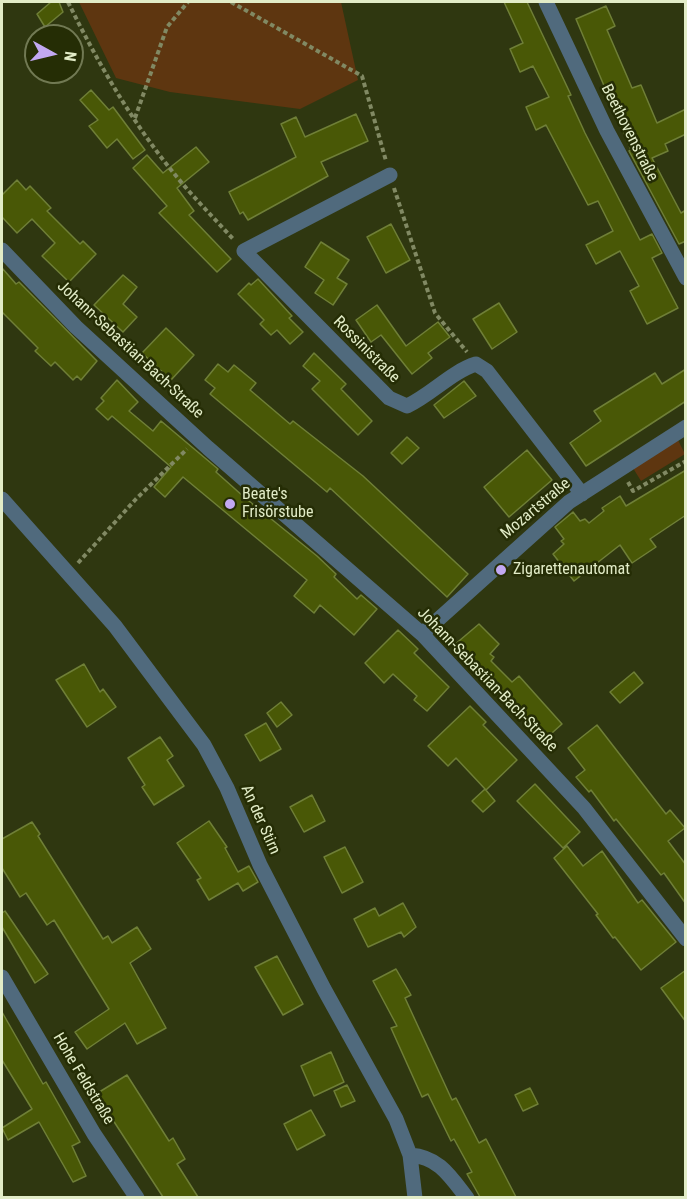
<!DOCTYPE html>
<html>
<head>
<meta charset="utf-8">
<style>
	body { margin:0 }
	#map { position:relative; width:687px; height:1199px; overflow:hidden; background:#2f3710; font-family:"Roboto Condensed",sans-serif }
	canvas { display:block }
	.frame { position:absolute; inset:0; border:3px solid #e2ecc7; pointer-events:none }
	.north { position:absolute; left:24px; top:24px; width:60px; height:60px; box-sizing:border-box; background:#252d05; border:2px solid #717953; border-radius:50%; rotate:98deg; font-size:16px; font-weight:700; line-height:24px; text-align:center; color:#e2ecc7 }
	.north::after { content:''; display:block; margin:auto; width:21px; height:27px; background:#c2a8f2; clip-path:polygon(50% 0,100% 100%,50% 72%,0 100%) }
</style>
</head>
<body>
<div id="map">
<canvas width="687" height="1199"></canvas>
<div class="frame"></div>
<div class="north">N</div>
</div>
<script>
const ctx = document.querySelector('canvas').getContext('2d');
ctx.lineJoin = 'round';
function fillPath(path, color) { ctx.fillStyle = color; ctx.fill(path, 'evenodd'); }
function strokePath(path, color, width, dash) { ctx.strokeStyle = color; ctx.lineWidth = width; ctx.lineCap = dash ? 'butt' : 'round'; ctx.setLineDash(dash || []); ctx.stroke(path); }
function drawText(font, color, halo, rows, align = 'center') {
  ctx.font = font + ' "Roboto Condensed",sans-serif'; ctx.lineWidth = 5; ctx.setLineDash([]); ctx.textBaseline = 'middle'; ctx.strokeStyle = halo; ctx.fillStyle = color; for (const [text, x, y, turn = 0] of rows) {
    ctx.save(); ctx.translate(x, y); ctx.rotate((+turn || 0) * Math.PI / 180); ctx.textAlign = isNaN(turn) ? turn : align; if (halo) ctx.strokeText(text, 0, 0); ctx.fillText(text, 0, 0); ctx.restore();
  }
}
const green = new Path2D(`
	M 79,2 L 341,2 L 358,80 L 300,109 L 170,92 L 116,78 Z
	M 678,440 L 685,454 L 641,481 L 633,468 Z`);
const building = new Path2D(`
	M 51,2 L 59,2 L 63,12 L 45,27 L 37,14 Z
	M 504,2 L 527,2 L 571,95 L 568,96 L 585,133 L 640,240 L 652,234 L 662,253 L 652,258 L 678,308 L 647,324 L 630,291 L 639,286 L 620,251 L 596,264 L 586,245 L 613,231 L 598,201 L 588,205 L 546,125 L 536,130 L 526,107 L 549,97 L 533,66 L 520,72 L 510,49 L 523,43 Z
	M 606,6 L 615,26 L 607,30 L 632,88 L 641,85 L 657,123 L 686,109 L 686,134 L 665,144 L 668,151 L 652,158 L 681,213 L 686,210 L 686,241 L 679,244 L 629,151 L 631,150 L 576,19 Z
	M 91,90 L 109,110 L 113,107 L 145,150 L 133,159 L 117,139 L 107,148 L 89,126 L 98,120 L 80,100 Z
	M 356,114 L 368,141 L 321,162 L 328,176 L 248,220 L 243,212 L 240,214 L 229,192 L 296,157 L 281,124 L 296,117 L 305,137 Z
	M 196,147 L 209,162 L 177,188 L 194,211 L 189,215 L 231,259 L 217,272 L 159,213 L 167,206 L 133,168 L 147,155 L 163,173 Z
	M 17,180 L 26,190 L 30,186 L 51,208 L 47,211 L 80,244 L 83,241 L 96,254 L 69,282 L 42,256 L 55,243 L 32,219 L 17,233 L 2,217 L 2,195 Z
	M 391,224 L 410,260 L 386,273 L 367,237 Z
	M 321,242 L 349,260 L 337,278 L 347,284 L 333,305 L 315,293 L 324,280 L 305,267 Z
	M 2,268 L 16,284 L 19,282 L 97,361 L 81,380 L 77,376 L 73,380 L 55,362 L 51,366 L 35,351 L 38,348 L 2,312 Z
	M 123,275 L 137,287 L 123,304 L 137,317 L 123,332 L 94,305 Z
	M 258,279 L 292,316 L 289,318 L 303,332 L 290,344 L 277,330 L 271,335 L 260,324 L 264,320 L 238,294 L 249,283 L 251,285 Z
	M 499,303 L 517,332 L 492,349 L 473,319 Z
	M 377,305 L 406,346 L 438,322 L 450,337 L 428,353 L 432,358 L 412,374 L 381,335 L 371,342 L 356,320 Z
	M 166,328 L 194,355 L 171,380 L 142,353 Z
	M 314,353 L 346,384 L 341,389 L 372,421 L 358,435 L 312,389 L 320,381 L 303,366 Z
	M 218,364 L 228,372 L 234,365 L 256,383 L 250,390 L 290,424 L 293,421 L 363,476 L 468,574 L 447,597 L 330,488 L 327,492 L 210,394 L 215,388 L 205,380 Z
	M 686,369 L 686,401 L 586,466 L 570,443 L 601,421 L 594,411 L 655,373 L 662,384 Z
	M 117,380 L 138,402 L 129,411 L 153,431 L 161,421 L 218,469 L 216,472 L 244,497 L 317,556 L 336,574 L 334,577 L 357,599 L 361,595 L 377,609 L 354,635 L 320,605 L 314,613 L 294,596 L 307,580 L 183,477 L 165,497 L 154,487 L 171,467 L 112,416 L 108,420 L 96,409 L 104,401 L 101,398 Z
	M 464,381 L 476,396 L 444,418 L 434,405 Z
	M 407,437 L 419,448 L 402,464 L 391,453 Z
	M 527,450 L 552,480 L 509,517 L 484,487 Z
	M 686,470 L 686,515 L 650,539 L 656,547 L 632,563 L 620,545 L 574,581 L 553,554 L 564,544 L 561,541 L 564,539 L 555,527 L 573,512 L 580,521 L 585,519 L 589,523 L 604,511 L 602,508 L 620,496 L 626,506 Z
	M 479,624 L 499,644 L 490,654 L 494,657 L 491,661 L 512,682 L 519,676 L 562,724 L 543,741 L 503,694 L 453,646 Z
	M 398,630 L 418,649 L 414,653 L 449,687 L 427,711 L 414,700 L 417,696 L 393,674 L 384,683 L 365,663 Z
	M 84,664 L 100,692 L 103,689 L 116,707 L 87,727 L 56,680 Z
	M 634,672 L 643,683 L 620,703 L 610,692 Z
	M 281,702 L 292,715 L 277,727 L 267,713 Z
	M 470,706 L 486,722 L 483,725 L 517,760 L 486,790 L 456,758 L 448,766 L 428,746 Z
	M 266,723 L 281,749 L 260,761 L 245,735 Z
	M 597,725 L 666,814 L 670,810 L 685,828 L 668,841 L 686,865 L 686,904 L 664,873 L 661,875 L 616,819 L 614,821 L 591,790 L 589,792 L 576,777 L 585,770 L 568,748 Z
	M 160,737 L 173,756 L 167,760 L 184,786 L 154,805 L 142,787 L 145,785 L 128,758 Z
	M 535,784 L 580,832 L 563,848 L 517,801 Z
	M 485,789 L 495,801 L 483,812 L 472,801 Z
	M 312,795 L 325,821 L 304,832 L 290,807 Z
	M 209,821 L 227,847 L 225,848 L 238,872 L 249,866 L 258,882 L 243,891 L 238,883 L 209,900 L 197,880 L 201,878 L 177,843 Z
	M 32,822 L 40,834 L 38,836 L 103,939 L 108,936 L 112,943 L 137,927 L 151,949 L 130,963 L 166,1028 L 137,1044 L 125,1023 L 87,1049 L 75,1032 L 109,1009 L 54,920 L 47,925 L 26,893 L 20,897 L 2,868 L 2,839 Z
	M 567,846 L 583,866 L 602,851 L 638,903 L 642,900 L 676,942 L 641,970 L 615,937 L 613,938 L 596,915 L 598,914 L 554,858 Z
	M 345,847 L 363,882 L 342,893 L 324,857 Z
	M 403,903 L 416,927 L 404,937 L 401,932 L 368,947 L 354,919 L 375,908 L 379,916 Z
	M 5,911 L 48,974 L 35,983 L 2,927 L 2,913 Z
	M 277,956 L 303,1004 L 283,1015 L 255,967 Z
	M 396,969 L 411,995 L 405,998 L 452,1100 L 456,1098 L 479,1143 L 486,1139 L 516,1197 L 480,1197 L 467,1174 L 472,1172 L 454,1139 L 451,1141 L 428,1094 L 422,1097 L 391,1028 L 397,1026 L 373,981 Z
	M 686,970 L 686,1022 L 661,988 Z
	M 2,1012 L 43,1084 L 46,1082 L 80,1142 L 72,1146 L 86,1176 L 73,1182 L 39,1122 L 8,1140 L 2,1128 L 32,1109 L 2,1060 Z
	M 331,1052 L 344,1082 L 314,1096 L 301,1066 Z
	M 127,1075 L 169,1141 L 173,1138 L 185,1159 L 177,1164 L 198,1197 L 163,1197 L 96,1094 Z
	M 347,1085 L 355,1101 L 341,1107 L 334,1091 Z
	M 530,1088 L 538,1104 L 523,1111 L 515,1095 Z
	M 311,1110 L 325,1135 L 297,1150 L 284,1124 Z`);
const path = new Path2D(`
	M 68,2 C 97,61 130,119 172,171 C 191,195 213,217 234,240
	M 231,2 L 362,76 L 386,161
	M 135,118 L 167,27 L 188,2
	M 394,188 L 435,313 L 467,352
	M 628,482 L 633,491 L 686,461
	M 78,563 L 136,499 L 187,449`);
const street = new Path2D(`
	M 546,2 L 607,131 L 686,278
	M 390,175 L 244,251 L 389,398 L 407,406 C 432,394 451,372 476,364 L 487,371 L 582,494
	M 2,250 L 76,327 L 208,448 L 422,634 L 584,808 L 686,939
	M 2,499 L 115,626 L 204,745 L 227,788 L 260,865 L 324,989 L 396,1119 L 410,1155 L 415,1198
	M 422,634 L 569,502 L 686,427
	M 2,977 L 94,1134 L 137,1198
	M 410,1155 C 439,1157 450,1176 467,1198`);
const markers = [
	[230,504,6,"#c2a8f2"],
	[501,570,6,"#c2a8f2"]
];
const streetNames = [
	["Beethovenstraße",629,133,63],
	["Johann-Sebastian-Bach-Straße",130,350,43],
	["Rossinistraße",366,350,45],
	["Mozartstraße",536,509,-40],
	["Johann-Sebastian-Bach-Straße",487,680,46],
	["An der Stirn",260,820,66],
	["Hohe Feldstraße",83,1079,59]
];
const poiNames = [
	["Beate's",242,495],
	["Frisörstube",242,513],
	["Zigarettenautomat",513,570]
];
fillPath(green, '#5e3610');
fillPath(building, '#495806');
strokePath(building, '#6f7f37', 1.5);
strokePath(path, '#818963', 4, [4.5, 3]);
strokePath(street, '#506a7d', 15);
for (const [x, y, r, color] of markers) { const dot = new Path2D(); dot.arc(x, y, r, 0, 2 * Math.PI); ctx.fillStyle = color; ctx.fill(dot); strokePath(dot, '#252d05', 2); }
drawText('16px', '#e2ecc7', '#252d05', streetNames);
drawText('16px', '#e2ecc7', '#252d05', poiNames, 'left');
</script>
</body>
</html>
